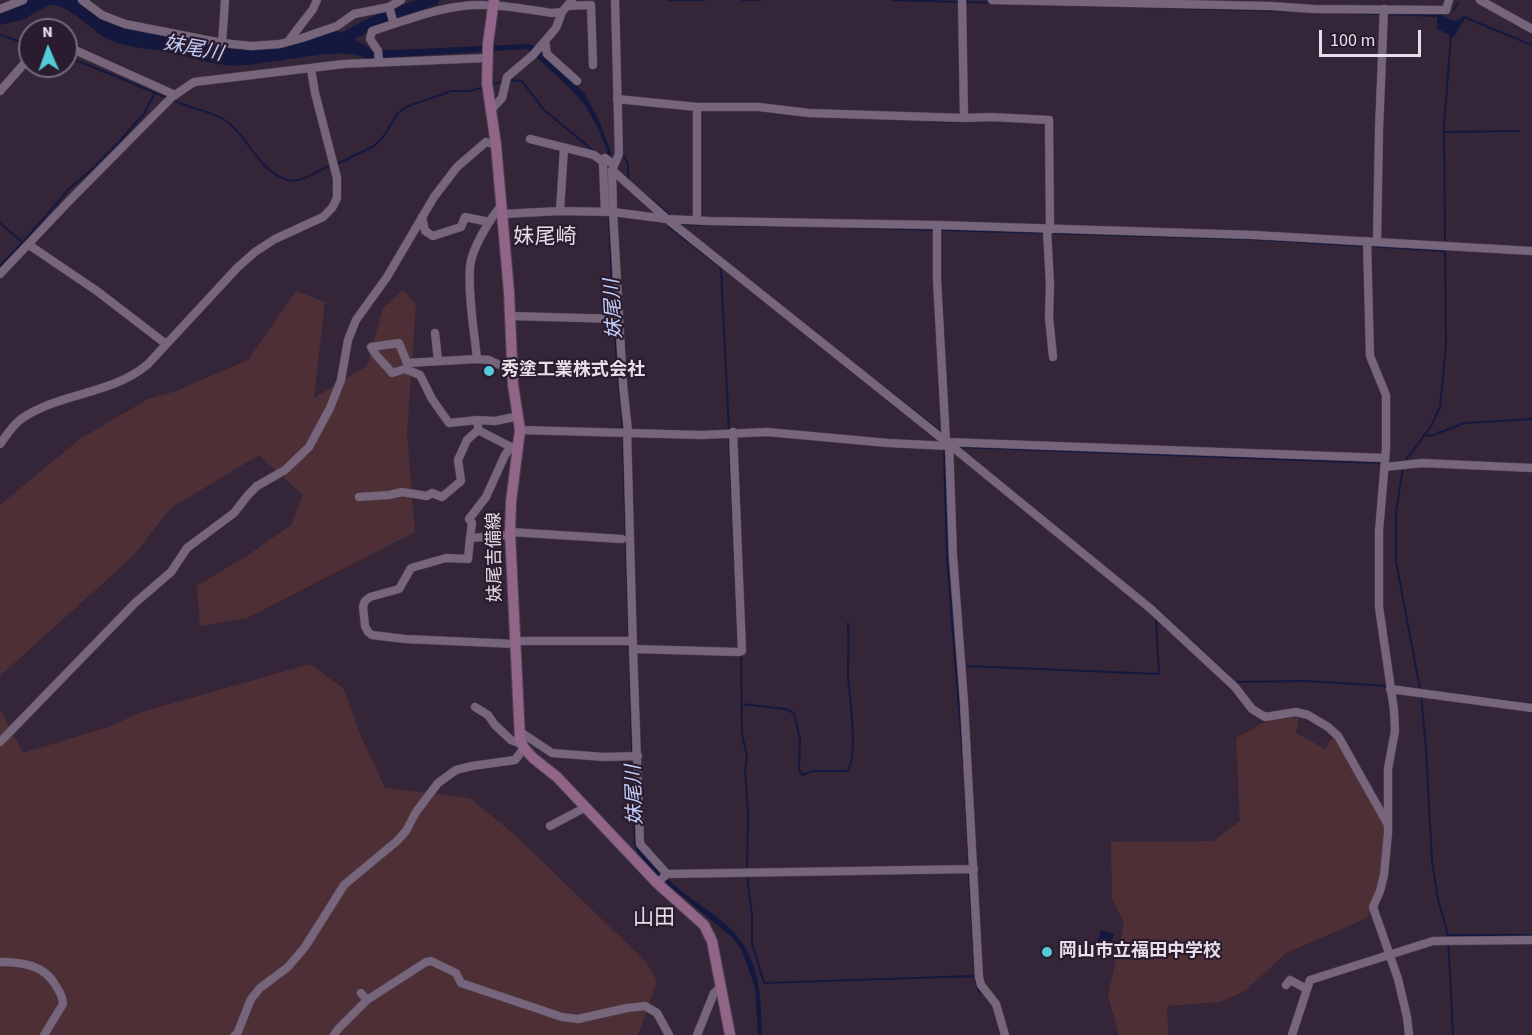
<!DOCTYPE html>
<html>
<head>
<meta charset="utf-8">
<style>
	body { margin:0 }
	#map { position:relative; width:1532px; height:1035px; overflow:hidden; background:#342638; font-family:"Source Sans 3",sans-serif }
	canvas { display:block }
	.north { position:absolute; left:18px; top:18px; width:60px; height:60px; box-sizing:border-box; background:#2a1c2e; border:2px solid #766a79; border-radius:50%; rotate:358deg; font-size:16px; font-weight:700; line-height:24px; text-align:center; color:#e7dee9 }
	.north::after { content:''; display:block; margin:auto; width:21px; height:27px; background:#53cbda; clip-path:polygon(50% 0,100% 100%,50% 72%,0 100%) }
	.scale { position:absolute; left:1319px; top:30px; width:102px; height:27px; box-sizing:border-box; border:3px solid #e7dee9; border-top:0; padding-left:8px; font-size:18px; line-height:21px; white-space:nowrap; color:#e7dee9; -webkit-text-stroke:4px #2a1c2e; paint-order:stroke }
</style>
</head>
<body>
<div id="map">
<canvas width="1532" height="1035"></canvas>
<div class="north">N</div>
<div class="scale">100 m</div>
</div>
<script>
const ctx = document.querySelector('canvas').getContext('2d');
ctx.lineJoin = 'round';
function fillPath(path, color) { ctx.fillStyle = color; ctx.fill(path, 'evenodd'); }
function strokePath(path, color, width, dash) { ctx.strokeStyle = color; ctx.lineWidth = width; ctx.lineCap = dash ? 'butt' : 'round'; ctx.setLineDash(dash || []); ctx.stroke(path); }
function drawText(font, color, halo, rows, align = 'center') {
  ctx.font = font + ' "Source Sans 3","Noto Sans JP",sans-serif'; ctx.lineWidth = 4.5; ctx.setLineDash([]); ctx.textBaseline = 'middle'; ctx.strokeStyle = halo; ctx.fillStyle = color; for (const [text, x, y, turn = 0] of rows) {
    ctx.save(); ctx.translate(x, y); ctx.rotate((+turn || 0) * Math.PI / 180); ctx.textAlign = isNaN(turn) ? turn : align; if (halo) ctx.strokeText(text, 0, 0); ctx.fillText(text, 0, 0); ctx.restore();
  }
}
const green = new Path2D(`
	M 403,290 L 416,304 L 407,433 L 415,532 L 247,618 L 200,626 L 197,586 L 248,555 L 291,525 L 303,495 L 259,455 L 171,508 L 132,557 L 0,676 L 0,505 L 80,439 L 148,399 L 176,391 L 248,360 L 296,291 L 325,302 L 314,398 L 367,366 L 383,308 Z
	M 310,664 L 344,689 L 360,734 L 385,788 L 470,798 L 515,835 L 646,962 L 657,981 L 638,1035 L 0,1035 L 0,709 L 23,753 L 108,727 L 142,712 Z
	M 1299,717 L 1296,733 L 1325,749 L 1333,736 L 1385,823 L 1380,883 L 1367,918 L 1286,953 L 1245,991 L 1220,1002 L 1167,1006 L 1168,1035 L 1119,1035 L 1108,995 L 1124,923 L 1112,899 L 1111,842 L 1214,841 L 1240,821 L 1236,738 L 1267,721 Z`);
const water = new Path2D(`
	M 27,0 L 78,0 L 105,19 L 254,48 L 335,30 L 365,45 L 372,51 L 528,44 L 536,47 L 584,93 L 599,120 L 611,152 L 625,404 L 639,845 C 650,858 659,872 672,883 C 697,906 734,922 749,954 C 761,980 761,1007 762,1035 L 758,1035 L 755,987 L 741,949 L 731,936 L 663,881 L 638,854 L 634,845 L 621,411 L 618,389 L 612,309 L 606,166 L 607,150 L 597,126 L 584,104 L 571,89 L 528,49 L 366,59 C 346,42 256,70 225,65 C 207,63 189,57 171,53 C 149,48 123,48 104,37 C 88,27 68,3 49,5 L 22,20 L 0,25 L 0,11 Z
	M 1437,13 L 1455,21 L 1460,19 L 1463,16 L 1466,17 L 1454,37 L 1437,29 Z
	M 1101,930 L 1114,934 L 1106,959 L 1093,955 Z`);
const stream = new Path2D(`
	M 669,0 L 705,0
	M 742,0 L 760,0
	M 892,0 L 1288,11
	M 1453,11 L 1458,3
	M 1354,13 L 1381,14
	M 1387,14 L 1438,16
	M 1464,17 L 1532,45
	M 0,35 L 30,45
	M 66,57 C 107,71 145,90 185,105 C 197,110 212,112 223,119 C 248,134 255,167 284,179 C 300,186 317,170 331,165
	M 490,85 L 510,80 L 522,81 L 543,109 L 595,152
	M 932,121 L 965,122
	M 1444,132 L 1519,131
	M 622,138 L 623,155 L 628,163 L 628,179
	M 337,164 L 374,146 L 383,137 L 398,113 L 408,106 L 452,91 L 469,91 L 485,87
	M 634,185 L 671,216
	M 0,223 L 22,242
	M 680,224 L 761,226
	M 668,226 L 719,266 L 721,270 L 729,431
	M 842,227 L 935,230
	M 941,230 L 1251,239 L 1364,246
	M 1369,246 L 1444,251
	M 0,266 L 26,239 L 69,189 L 90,171 L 119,142 L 143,115 L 155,93
	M 867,374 L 942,433
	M 1424,435 L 1431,436 L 1464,423 L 1532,419
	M 729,437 L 735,566
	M 958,447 L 1381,463 L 1405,461
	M 944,450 L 947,559 L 964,770 L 969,866
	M 962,450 L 1143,598
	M 1405,461 L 1430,428 L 1440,407 L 1446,346 L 1444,126 L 1451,35
	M 1403,467 L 1396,512 L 1396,561 L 1420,689
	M 1157,609 L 1235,682 L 1304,681 L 1389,686
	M 741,652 L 742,734 L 747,757 L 745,770 L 748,814 L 747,875 L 752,916 L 752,943 L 764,983 L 975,976
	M 966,666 L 1159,674 L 1156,620
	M 1410,688 L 1532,704
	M 1421,695 L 1426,748 L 1432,862 L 1438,899 L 1448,935 L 1453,1035
	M 742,704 L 785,709 L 794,713 L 800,739 L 799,770 L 802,775 L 813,771 L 847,771 C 859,757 849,694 848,675 C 848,658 849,640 848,623
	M 969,872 L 975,976 L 978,990 L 982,994
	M 1448,935 L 1532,935`);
const river = new Path2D(`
	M 335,43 L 372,23 L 433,0`);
const street = new Path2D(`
	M 82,0 L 102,15 L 125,24 L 222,43 L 251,46 L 280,44 L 302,38 L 337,26 L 354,14 L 389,7 L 401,0
	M 615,0 L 619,154 L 612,170 L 613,212 L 623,385 L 628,431
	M 962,0 L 964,118 L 991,117 L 1049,120 L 1050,230
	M 992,0 L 1270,6 L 1314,9 L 1446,10 L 1449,0
	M 1480,0 L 1532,29
	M 567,6 L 591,5 L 593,65
	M 389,7 L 394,24
	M 0,9 L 23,0
	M 290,39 L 313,9 L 317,0
	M 545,41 L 547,54 L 577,81
	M 222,43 L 225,0
	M 66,46 L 175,95
	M 379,62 L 378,51 L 370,39 L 372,31 C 408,20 445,4 483,5 C 506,5 530,10 552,13 L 562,12
	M 0,91 L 30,57
	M 617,99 L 697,107 L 759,107 L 809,113 L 964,118
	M 490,111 L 502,98 L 507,77 L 533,55 L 556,28 L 562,12 L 572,0
	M 530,139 L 594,155 L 603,162
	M 612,170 L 667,219 L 949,444 L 1151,609 L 1235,687 L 1252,709 L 1265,717 L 1296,712 L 1308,715 L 1328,727 L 1338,736 L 1387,823
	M 560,211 L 564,148
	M 605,212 L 603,162 L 605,158 L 614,165
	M 502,214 L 560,211 L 613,212 L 667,219 L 709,221 L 937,225 L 1254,235 L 1532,251
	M 422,217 L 425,231 L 433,236 L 461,227 L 465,217 L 489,222
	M 697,220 L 697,107
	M 937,225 L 937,280 L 946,442
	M 1047,230 L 1050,285 L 1049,317 L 1053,357
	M 1367,241 L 1370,356 L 1386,395 L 1386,449 L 1379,531 L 1379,607 L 1394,710 L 1395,731 L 1388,769 L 1388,833 L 1384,875 L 1380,891 L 1373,907 L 1398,979 L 1407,1017 L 1409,1035
	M 1377,241 L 1379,130 L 1384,9
	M 29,245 L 97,291 L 166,344
	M 0,274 L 70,200 L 172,97 L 194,82 L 344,64 L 487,58
	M 510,316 L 619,319
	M 435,333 L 438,360
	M 477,359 C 474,329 468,297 470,267 C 471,250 490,218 502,205
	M 478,420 L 449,423 L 432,399 L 420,375 L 405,369 L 392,373 C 385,363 377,359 371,347 L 399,343 L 407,363 L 477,359 L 489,360 L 512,371
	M 478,430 L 511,447
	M 520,430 L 702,435 L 767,432 L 888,443 L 949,446
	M 627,431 L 633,649 L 739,652 L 742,651 L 733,432
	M 946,442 L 1385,458
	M 0,444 C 6,436 13,425 21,419 C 60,392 112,395 148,364 L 237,268 L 255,252 L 275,239 L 323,217 L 332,208 L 337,198 L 337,178 L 315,93 L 311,69
	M 949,444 L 953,556 L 964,702 L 979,977 L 981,985 L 996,1004 L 1005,1035
	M 1385,467 L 1422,463 L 1532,468
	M 359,497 L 389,495 L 402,492 L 427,496 L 432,493 L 442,497 L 461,481 L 458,460 L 467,440 L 478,430 L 478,420 L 495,421 L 519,416
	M 510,532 L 622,539
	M 510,535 L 470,538 L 468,559 L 446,558 L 411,568 L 399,589 L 370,597 L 365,601 L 363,606 L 365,626 L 368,632 L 372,635 L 405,639 L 516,644
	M 470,538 L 472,523 L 469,519 L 486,497 L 505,455 L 511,447 L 519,445
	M 515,641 L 633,641
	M 633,649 L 640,844 L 667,874
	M 1390,689 L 1532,708
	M 475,707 L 488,715 L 495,725 L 511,740 L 521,744
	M 519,731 L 552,753 L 604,757 L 638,756
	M 0,742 L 135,603 L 171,572 L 187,548 L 234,513 L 248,495 L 257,486 L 285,470 L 309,447 L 330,408 L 341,380 L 348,340 L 356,320 L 387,277 L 434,197 L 457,167 L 486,142 L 496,145
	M 550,826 L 586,807
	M 657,883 L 667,874 L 974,869
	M 0,962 C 22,962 45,965 56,986 C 60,992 63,997 63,1004 L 44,1035
	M 1286,985 L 1290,980 L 1307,989
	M 361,993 L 367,1000 L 426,962 L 431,961 L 456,973 L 461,983 L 562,1017 L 578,1019 L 627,1008 L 645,1006 L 657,1013 L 669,1035
	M 235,1035 L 237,1034 L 251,999 L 260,988 L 288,967 L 305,947 L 344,885 L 397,841 L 406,831 L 416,812 L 438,783 L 456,770 L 472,766 L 515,760 L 524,748
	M 334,1035 L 338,1029 L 367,1000
	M 697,1035 L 714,993 L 720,988
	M 1292,1035 L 1310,980 L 1433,941 L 1532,940`);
const secondary = new Path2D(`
	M 494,0 L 488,43 L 487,83 L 496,145 L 509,292 L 513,385 L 520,430 L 511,502 L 510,532 L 520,739 L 524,748 L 533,758 L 557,777 L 657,883 L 704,925 L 712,941 L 730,1035`);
const markers = [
	[489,371,6,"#53cbda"],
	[1047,952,6,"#53cbda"]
];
const poiNames = [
	["秀塗工業株式会社",501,371],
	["岡山市立福田中学校",1059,952]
];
const streetNames = [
	["妹尾吉備線",496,557,-91]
];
const waterNames = [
	["妹尾川",193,50,11],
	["妹尾川",615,309,-93],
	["妹尾川",636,795,-92]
];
const quarterNames = [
	["妹尾崎",545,238],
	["山田",654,919]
];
fillPath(green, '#4d2f35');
fillPath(water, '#14183f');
strokePath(stream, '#14183f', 2);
strokePath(river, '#14183f', 12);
strokePath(street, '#514454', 9);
strokePath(secondary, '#514454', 12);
strokePath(street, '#77667b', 8);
strokePath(secondary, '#906588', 10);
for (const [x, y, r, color] of markers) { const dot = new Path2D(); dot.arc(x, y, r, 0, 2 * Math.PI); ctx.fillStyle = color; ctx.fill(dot); strokePath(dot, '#2a1c2e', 2); }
drawText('bold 18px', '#e7dee9', '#2a1c2e', poiNames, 'left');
drawText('18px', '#e7dee9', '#2a1c2e', streetNames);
drawText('italic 20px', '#c2cdf9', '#2a1c2e', waterNames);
drawText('21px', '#e7dee9', '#2a1c2e', quarterNames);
</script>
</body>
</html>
